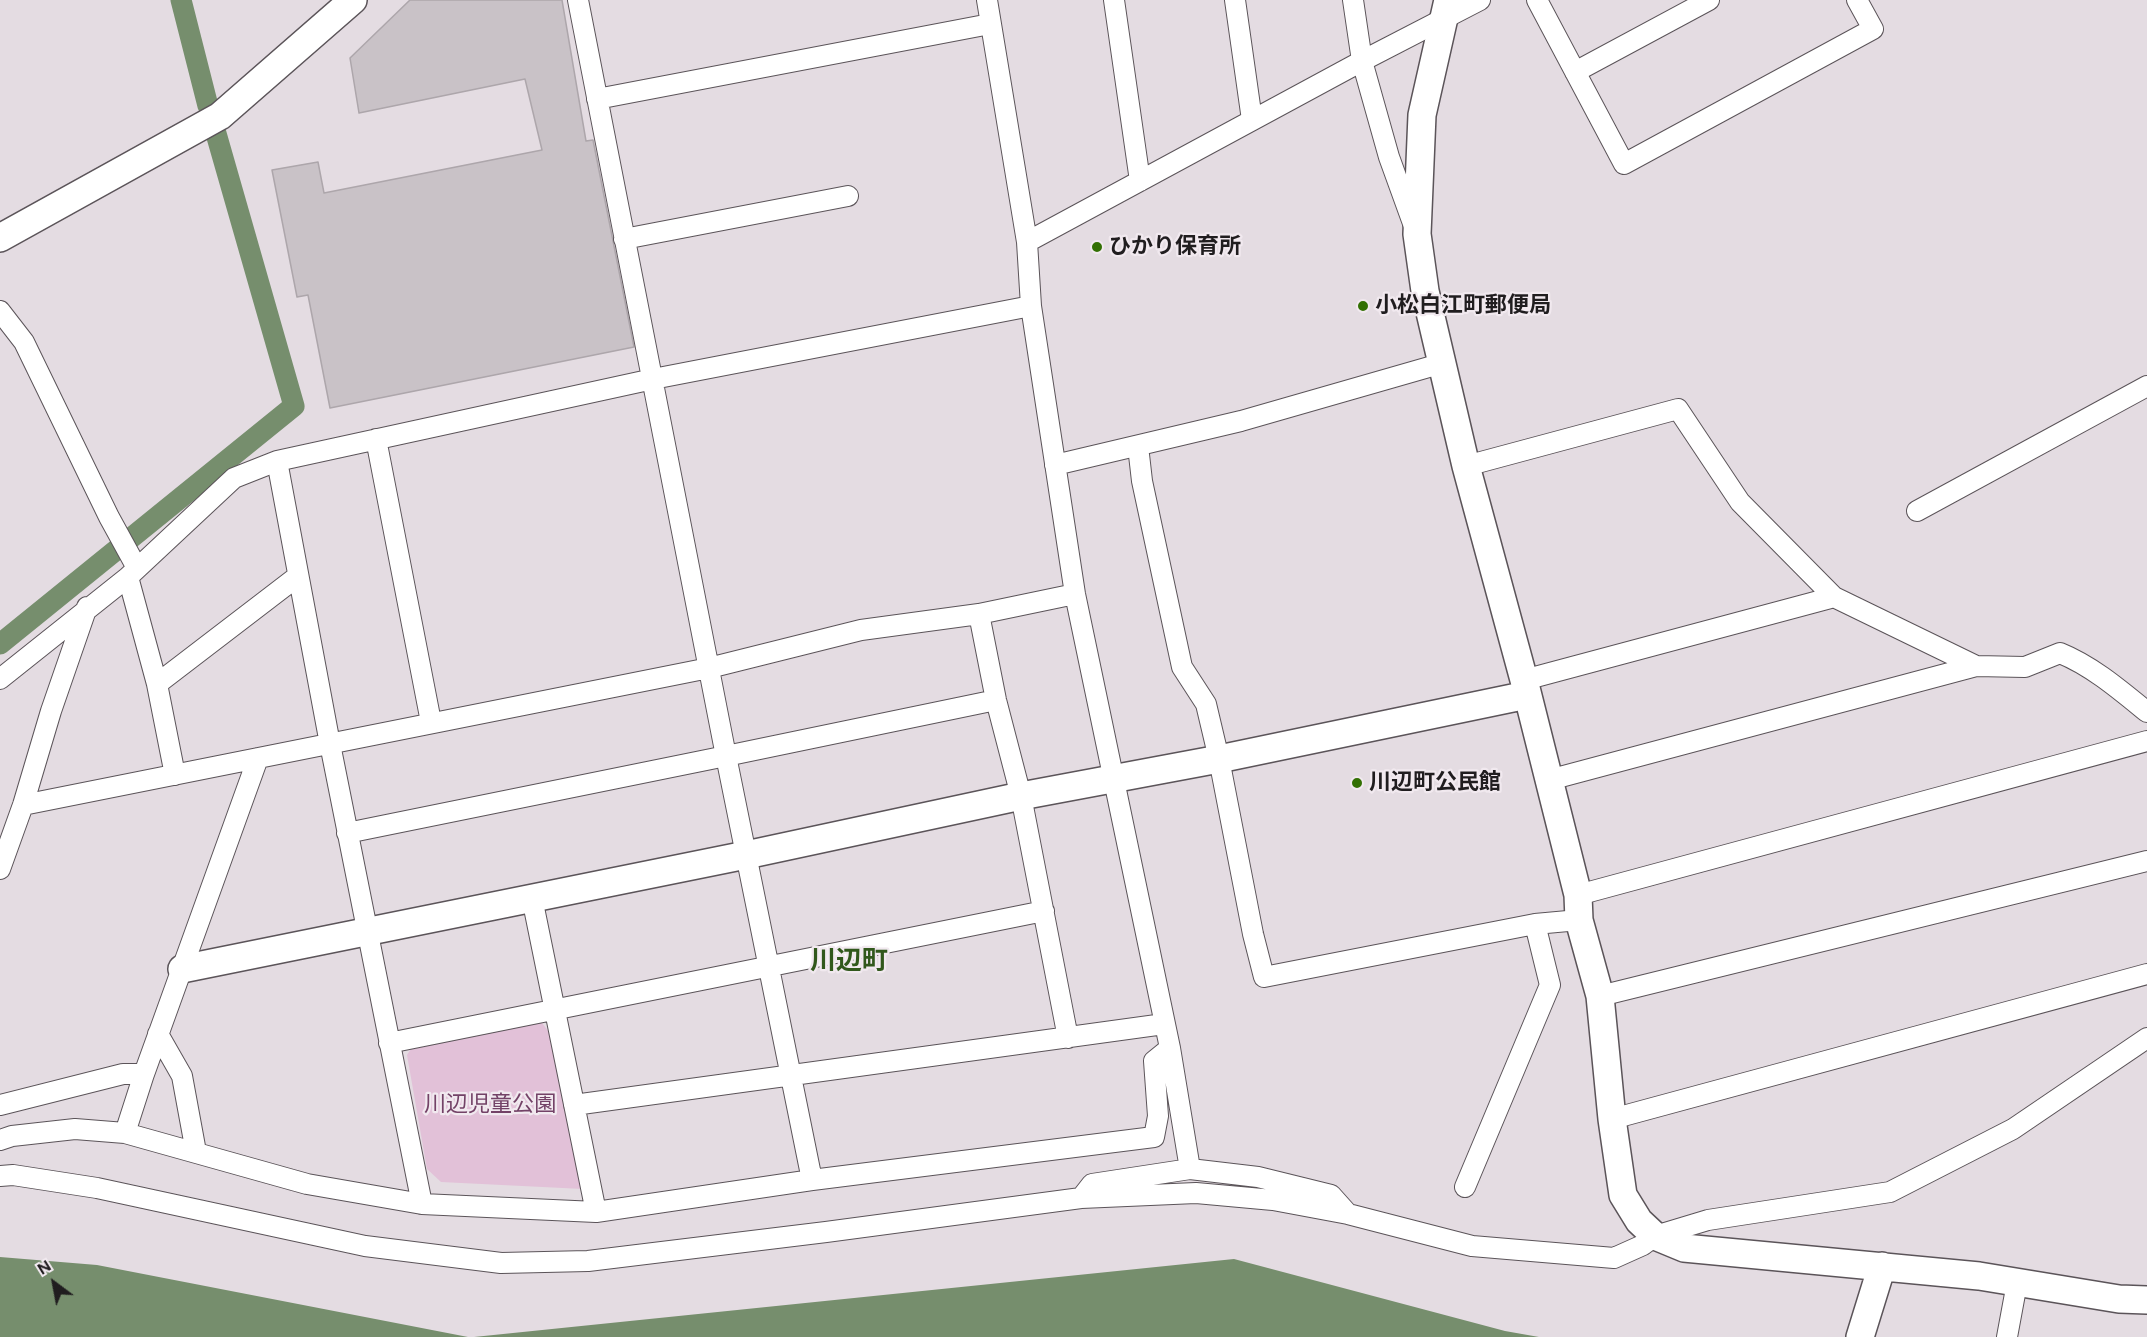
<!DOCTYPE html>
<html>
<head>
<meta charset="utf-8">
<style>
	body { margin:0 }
	#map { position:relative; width:2147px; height:1337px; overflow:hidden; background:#e4dce2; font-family:Figtree,sans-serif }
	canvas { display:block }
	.north { position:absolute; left:24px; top:1253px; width:60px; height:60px; -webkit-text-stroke:4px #f1e9ef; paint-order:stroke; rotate:328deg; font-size:16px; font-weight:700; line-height:24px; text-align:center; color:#201d1f }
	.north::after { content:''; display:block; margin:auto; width:21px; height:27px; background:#201d1f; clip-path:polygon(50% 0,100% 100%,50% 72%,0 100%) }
</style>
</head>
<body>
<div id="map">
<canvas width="2147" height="1337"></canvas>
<div class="north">N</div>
</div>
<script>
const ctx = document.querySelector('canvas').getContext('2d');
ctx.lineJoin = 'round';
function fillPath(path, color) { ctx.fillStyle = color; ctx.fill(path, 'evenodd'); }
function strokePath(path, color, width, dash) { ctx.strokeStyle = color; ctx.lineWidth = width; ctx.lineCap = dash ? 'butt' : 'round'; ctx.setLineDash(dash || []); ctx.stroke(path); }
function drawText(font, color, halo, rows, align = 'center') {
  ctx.font = font + ' Figtree,"Noto Sans JP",sans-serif'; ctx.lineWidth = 4.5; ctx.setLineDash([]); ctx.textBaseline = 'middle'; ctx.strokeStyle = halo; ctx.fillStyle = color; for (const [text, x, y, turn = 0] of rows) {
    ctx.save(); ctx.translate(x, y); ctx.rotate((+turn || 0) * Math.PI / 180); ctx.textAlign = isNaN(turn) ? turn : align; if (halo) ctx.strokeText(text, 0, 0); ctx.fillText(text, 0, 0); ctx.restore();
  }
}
const green = new Path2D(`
	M 539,1019 L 552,1036 L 583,1189 L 441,1182 L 427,1169 L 407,1055 L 414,1044 Z`);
const water = new Path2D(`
	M 0,1257 L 97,1265 L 468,1337 L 0,1337 Z
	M 1234,1259 L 1505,1331 L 1539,1337 L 474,1337 Z`);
const canal = new Path2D(`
	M 181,0 L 208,106
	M 0,644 L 294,406 L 215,130`);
const building = new Path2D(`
	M 410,0 L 562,0 L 586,141 L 593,140 L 634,347 L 330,408 L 308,295 L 297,297 L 272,170 L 318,162 L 324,193 L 542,150 L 525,79 L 359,113 L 350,58 Z`);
const street = new Path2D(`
	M 578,0 L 726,756 L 812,1180
	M 987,0 L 1027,242 L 1031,306 L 1075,594 L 1170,1048 L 1190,1169
	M 1114,0 L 1140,181
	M 1235,0 L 1252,120
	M 1353,0 L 1362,61 L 1389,157 L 1414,226
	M 1537,0 L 1624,164 L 1873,29 L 1857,0
	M 1575,72 L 1709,0
	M 597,99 L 990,24
	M 624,239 L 848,196
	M 1027,242 L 1362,61 L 1480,0
	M 0,311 L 24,342 L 109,517 L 137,568
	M 376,439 L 431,722
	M 1138,446 L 1142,481 L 1182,667 L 1206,704 L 1219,759 L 1253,934 L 1264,977 L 1535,924 L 1579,920
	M 277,461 L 330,744 L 422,1204
	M 1055,465 L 1241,421 L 1443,363
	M 1466,466 L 1678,409 L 1740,502 L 1834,597 L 1976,666 L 2025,667 L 2060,653 C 2092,666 2120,690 2147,712
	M 1917,511 L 2147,386
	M 128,577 L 157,684 L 175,775
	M 979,614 L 996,700 L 1021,796 L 1068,1038
	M 0,679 L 128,577 L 234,478 L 277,461 L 653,379 L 1031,306
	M 1524,680 L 1834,597
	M 157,684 L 298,576
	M 1549,780 L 1976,666
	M 23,805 L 709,668 L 861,630 L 979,614 L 1075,594
	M 347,833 L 726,756 L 996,700
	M 0,869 L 23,805 L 51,711 L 87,607
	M 1578,895 L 2147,741
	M 532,898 L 596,1212
	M 1600,996 L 2147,861
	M 158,1034 L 182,1076 L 196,1152
	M 389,1043 L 1044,911
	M 0,1105 L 123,1074 L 144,1074
	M 574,1105 L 1164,1024
	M 1612,1119 L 2147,974
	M 125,1133 L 144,1074 L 258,758
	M 0,1140 L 12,1136 L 75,1129 L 125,1133 L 307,1184 L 422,1204 L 596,1212 L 812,1180 L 1154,1137 L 1158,1116 L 1154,1061 L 1170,1048
	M 0,1176 L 13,1175 L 97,1188 L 365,1246 L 501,1263 L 588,1261 L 826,1232 L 1081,1198 L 1196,1193 L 1273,1200 L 1348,1214 L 1472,1246 L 1614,1258 L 1643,1245 L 1655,1236 L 1708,1220 L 1890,1192 L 2013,1129 L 2147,1038
	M 1465,1187 L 1550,985 L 1535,924
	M 1081,1198 L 1092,1184 L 1190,1169 L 1258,1177 L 1331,1195 L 1348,1214
	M 2007,1337 L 2017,1283`);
const secondary = new Path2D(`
	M 1448,0 L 1422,115 L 1417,234 L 1425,291 L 1466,466 L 1524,680 L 1578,895 L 1579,920 L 1600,996 L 1612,1119 L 1623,1195 L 1639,1221 L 1655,1236 L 1684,1248 L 1979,1276 L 2119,1299 L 2147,1300
	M 0,238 L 220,116 L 353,0
	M 182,969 L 746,855 L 1021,796 L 1219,759 L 1527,695
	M 1860,1337 L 1882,1266`);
const markers = [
	[1097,247,6,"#327003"],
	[1363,306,6,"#327003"],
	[1357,783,6,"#327003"]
];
const poiNames = [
	["ひかり保育所",1109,247],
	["小松白江町郵便局",1375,306],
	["川辺町公民館",1369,783]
];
const parkNames = [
	["川辺児童公園",490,1105]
];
const quarterNames = [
	["川辺町",849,961]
];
fillPath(green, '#e2c1d8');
fillPath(water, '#768e6d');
strokePath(canal, '#768e6d', 21);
fillPath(building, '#c9c2c7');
strokePath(building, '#ada6ab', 1.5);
strokePath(street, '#5b5459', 22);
strokePath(secondary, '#5b5459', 30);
strokePath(street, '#fff', 20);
strokePath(secondary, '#fff', 27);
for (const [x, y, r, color] of markers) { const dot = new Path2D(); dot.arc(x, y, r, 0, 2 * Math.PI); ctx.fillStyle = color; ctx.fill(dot); strokePath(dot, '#f1e9ef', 2); }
drawText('bold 22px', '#201d1f', '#f1e9ef', poiNames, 'left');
drawText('22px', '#734267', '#f1e9ef', parkNames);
drawText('bold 26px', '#31581c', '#f1e9ef', quarterNames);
</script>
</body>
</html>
